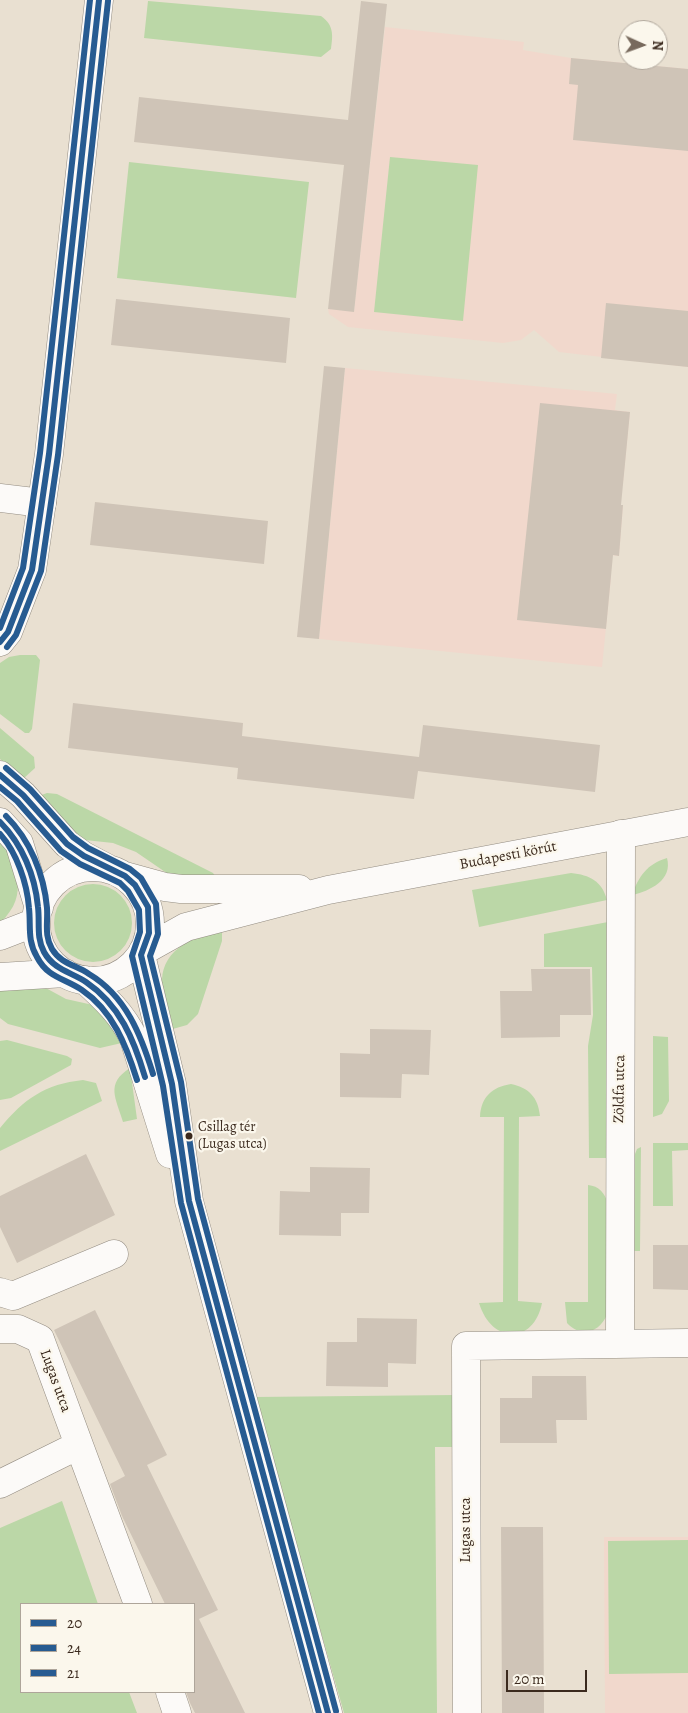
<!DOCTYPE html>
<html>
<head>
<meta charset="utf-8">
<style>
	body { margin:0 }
	#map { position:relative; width:688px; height:1713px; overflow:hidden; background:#e9e0d1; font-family:Alegreya,serif }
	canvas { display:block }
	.legend { position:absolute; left:20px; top:1603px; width:175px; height:90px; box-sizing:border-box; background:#fbf7ec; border:1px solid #aea59a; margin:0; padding:6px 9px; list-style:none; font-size:15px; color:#3b2a1e }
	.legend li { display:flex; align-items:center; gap:10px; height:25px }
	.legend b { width:25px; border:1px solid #aea59a }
	.north { position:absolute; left:618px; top:20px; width:50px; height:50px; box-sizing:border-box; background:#fbf7ec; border:1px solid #aea59a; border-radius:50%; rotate:92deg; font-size:14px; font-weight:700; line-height:20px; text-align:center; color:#3b2a1e }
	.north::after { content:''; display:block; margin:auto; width:18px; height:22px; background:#786a5d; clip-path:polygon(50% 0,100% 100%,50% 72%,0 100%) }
	.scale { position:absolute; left:506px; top:1670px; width:81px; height:22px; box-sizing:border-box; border:2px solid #3b2a1e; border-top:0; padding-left:6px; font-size:15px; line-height:18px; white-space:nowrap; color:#3b2a1e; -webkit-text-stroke:4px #fbf7ec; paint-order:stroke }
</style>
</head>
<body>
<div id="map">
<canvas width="688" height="1713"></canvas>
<ul class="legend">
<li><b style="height:6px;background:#275b91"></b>20</li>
<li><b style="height:6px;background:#275b91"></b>24</li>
<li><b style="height:6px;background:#275b91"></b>21</li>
</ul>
<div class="north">N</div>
<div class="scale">20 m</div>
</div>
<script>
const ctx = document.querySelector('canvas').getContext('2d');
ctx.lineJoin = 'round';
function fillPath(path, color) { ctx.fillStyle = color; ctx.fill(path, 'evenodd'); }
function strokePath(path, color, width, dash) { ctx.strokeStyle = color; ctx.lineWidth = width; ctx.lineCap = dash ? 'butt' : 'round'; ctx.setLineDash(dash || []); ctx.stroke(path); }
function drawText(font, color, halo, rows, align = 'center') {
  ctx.font = font + ' Alegreya,serif'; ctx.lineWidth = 4.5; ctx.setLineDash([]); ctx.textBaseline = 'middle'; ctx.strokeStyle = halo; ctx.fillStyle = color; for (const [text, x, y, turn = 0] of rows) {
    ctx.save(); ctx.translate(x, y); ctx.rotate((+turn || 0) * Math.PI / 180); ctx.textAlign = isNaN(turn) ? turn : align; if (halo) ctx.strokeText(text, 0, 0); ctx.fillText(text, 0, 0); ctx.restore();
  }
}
const built = new Path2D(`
	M 385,27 L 524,42 L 523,50 L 571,58 L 688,69 L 688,367 L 559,352 L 534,330 L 521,340 L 503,343 L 348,327 L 329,314 L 328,309 L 354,311 Z
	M 345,368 L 617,394 L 615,410 L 630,412 L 623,483 L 607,504 L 623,505 L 619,556 L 601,554 L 611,577 L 602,667 L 319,639 Z
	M 604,1537 L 688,1537 L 688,1713 L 605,1713 Z`);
const green = new Path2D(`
	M 148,1 L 321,16 C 334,25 333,35 331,49 L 321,57 L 144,38 Z
	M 390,157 L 478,165 L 463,321 L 374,312 Z
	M 129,162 L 309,182 L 296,298 L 117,278 Z
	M 20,655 L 36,655 L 40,660 L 32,729 L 29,733 L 25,733 L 0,714 L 0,663 L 9,657 Z
	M 0,728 L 34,757 L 35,768 L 23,779 L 0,759 Z
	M 47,793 L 57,794 L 213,873 L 218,880 L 174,878 L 136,852 L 113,843 L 85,840 L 60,824 L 39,796 Z
	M 0,832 C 14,866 32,893 0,923 Z
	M 667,858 C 673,880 650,891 632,895 C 639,876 647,864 667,858 Z
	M 571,873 C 590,875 602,881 607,900 L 479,927 L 472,890 Z
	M54 923a39 39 0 1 1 78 0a39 39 0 1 1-78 0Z
	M 608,922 L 608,1158 L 589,1158 L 588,1046 L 593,1015 L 592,967 L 544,967 L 544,934 Z
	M 222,928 L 222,941 L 198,1014 L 187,1025 L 169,1030 C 167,1014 161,996 162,980 C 163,948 196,936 222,928 Z
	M 0,985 L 44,987 L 66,999 L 93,1005 L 126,1042 L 100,1048 L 8,1024 L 0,1018 Z
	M 653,1036 L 668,1037 L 669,1101 L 662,1114 L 653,1117 Z
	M 7,1040 L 67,1056 L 72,1059 L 71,1065 L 11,1098 L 0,1100 L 0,1041 Z
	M 130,1068 L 137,1119 L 123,1122 C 116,1098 105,1084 130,1068 Z
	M 83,1080 L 96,1083 L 102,1101 L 0,1151 L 0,1128 C 24,1099 45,1084 83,1080 Z
	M 511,1084 C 529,1088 538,1097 540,1116 L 519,1117 L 518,1301 L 542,1303 C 534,1344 492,1345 479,1303 L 503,1302 L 504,1117 L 480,1117 C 481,1097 492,1087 511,1084 Z
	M 653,1143 L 688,1143 L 688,1150 L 672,1151 L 673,1206 L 653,1206 Z
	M 641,1147 L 640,1251 L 634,1251 L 633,1159 L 637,1149 Z
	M 588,1185 C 599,1186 605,1193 608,1204 L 607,1315 C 599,1332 582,1339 567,1323 L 565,1302 L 588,1302 Z
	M 455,1395 L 454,1447 L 435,1447 L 437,1713 L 344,1713 L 254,1397 Z
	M 62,1501 L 98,1604 L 21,1604 L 21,1692 L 129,1692 L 137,1713 L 0,1713 L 0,1528 Z
	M 688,1540 L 688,1673 L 609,1674 L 608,1541 Z`);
const building = new Path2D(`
	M 361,1 L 387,4 L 354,312 L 328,309 L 344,165 L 134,142 L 139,97 L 348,120 Z
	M 571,58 L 688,69 L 688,151 L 573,140 L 578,85 L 569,84 Z
	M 116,299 L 290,318 L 286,363 L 111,345 Z
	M 606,303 L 688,311 L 688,367 L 601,358 Z
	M 324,366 L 345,368 L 319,639 L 297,637 Z
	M 540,403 L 630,412 L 621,505 L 623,505 L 619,556 L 613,555 L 606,629 L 517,620 Z
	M 95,502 L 268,521 L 264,564 L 90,545 Z
	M 73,703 L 243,723 L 242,736 L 419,757 L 423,725 L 600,745 L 595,792 L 418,771 L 414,799 L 237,779 L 238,768 L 68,748 Z
	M 531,969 L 590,969 L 591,1015 L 560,1015 L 560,1037 L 501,1038 L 500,991 L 532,991 Z
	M 370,1029 L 431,1030 L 429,1075 L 402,1074 L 401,1098 L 340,1097 L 340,1053 L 370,1054 Z
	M 86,1154 L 115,1215 L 17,1263 L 0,1227 L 0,1196 Z
	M 310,1167 L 370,1168 L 369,1213 L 341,1213 L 341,1236 L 279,1235 L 280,1191 L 310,1192 Z
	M 653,1245 L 688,1245 L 688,1290 L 653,1289 Z
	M 95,1310 L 167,1455 L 147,1465 L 218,1610 L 199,1619 L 245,1713 L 195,1713 L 190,1703 L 186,1692 L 194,1692 L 194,1604 L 165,1604 L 122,1516 L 110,1484 L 125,1476 L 54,1330 Z
	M 357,1318 L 417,1319 L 416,1364 L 388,1363 L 388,1387 L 326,1386 L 327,1342 L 357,1342 Z
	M 532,1376 L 586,1376 L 587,1420 L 556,1420 L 557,1443 L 500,1443 L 500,1398 L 532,1398 Z
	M 501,1527 L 543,1527 L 544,1713 L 502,1713 Z`);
const street = new Path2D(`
	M 0,498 L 42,503
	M 0,1292 L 13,1296 L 114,1254
	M 0,1329 L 18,1329 L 40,1339 L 79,1445 L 0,1484
	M 620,1344 L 621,834
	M 79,1445 L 138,1604
	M 170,1692 L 177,1713
	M 467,1713 L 466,1346 L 688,1343`);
const secondary = new Path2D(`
	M 0,642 L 8,632 L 32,570 L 49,454 L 99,0
	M 0,775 L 23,795 L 67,844 L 84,856 L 107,868
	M 0,822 L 19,843 L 39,908
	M36 924a57 57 0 1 1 114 0a57 57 0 1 1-114 0Z
	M 125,876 L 165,887 L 181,889 L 299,889
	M 0,936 L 36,922
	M 143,951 L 186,927 L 328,890 L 688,822
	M 141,955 L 172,1084 L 189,1201 L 328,1713
	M 0,977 L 65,973
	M 85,980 C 105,998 123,1015 134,1039 L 170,1154`);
const bus1 = new Path2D(`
	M 0,642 L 8,632 L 32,570 L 49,454 L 99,0
	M 0,775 L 23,795 L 67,844 L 84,856 L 125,876 L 135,885 L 148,907 L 149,933 L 141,955 L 172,1084 L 189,1201 L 328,1713
	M 0,822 C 22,844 35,875 38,907 C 40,923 36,937 44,952 C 54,970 71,972 86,982 C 120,1005 134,1040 145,1077`);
const bus2 = new Path2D(`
	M 7,647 L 16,635 L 41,571 L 58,455 L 108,1
	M 0,787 L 17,801 L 61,851 L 80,864 L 120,883 L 128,891 L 139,910 L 140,932 L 132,956 L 163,1086 L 181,1203 L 319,1713
	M 0,834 C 17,853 27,883 29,908 C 31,926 27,940 37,957 C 48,978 64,978 82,990 C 113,1011 126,1045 137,1080`);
const bus3 = new Path2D(`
	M 0,628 L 23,568 L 40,453 L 90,0
	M 6,768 L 30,789 L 73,837 L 88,848 L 130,869 L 141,878 L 156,904 L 158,934 L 150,956 L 181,1082 L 198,1199 L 336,1711
	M 6,816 C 30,840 44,874 47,908 C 48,923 44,935 52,949 C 61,964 76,965 89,974 C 126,996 141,1035 153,1074`);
const markers = [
	[189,1136,4.5,"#3b2a1e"]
];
const busNames = [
	["Csillag tér",198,1128],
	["(Lugas utca)",198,1145]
];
const streetNames = [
	["Budapesti körút",508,856,-11],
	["Zöldfa utca",620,1089,-89],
	["Lugas utca",55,1381,70],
	["Lugas utca",466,1530,-90]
];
fillPath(built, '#f1d8cc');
fillPath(green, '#bbd7a7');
fillPath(building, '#cfc4b7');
strokePath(street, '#938c82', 29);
strokePath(secondary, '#938c82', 29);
strokePath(street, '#fcfaf8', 28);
strokePath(secondary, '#fcfaf8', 28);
strokePath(bus1, '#275b91', 6);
strokePath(bus2, '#275b91', 6);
strokePath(bus3, '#275b91', 6);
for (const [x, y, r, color] of markers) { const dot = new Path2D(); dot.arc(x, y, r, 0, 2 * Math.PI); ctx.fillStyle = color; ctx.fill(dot); strokePath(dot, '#fbf7ec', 2); }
drawText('14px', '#3b2a1e', '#fbf7ec', busNames, 'left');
drawText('15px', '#3b2a1e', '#fbf7ec', streetNames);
</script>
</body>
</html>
